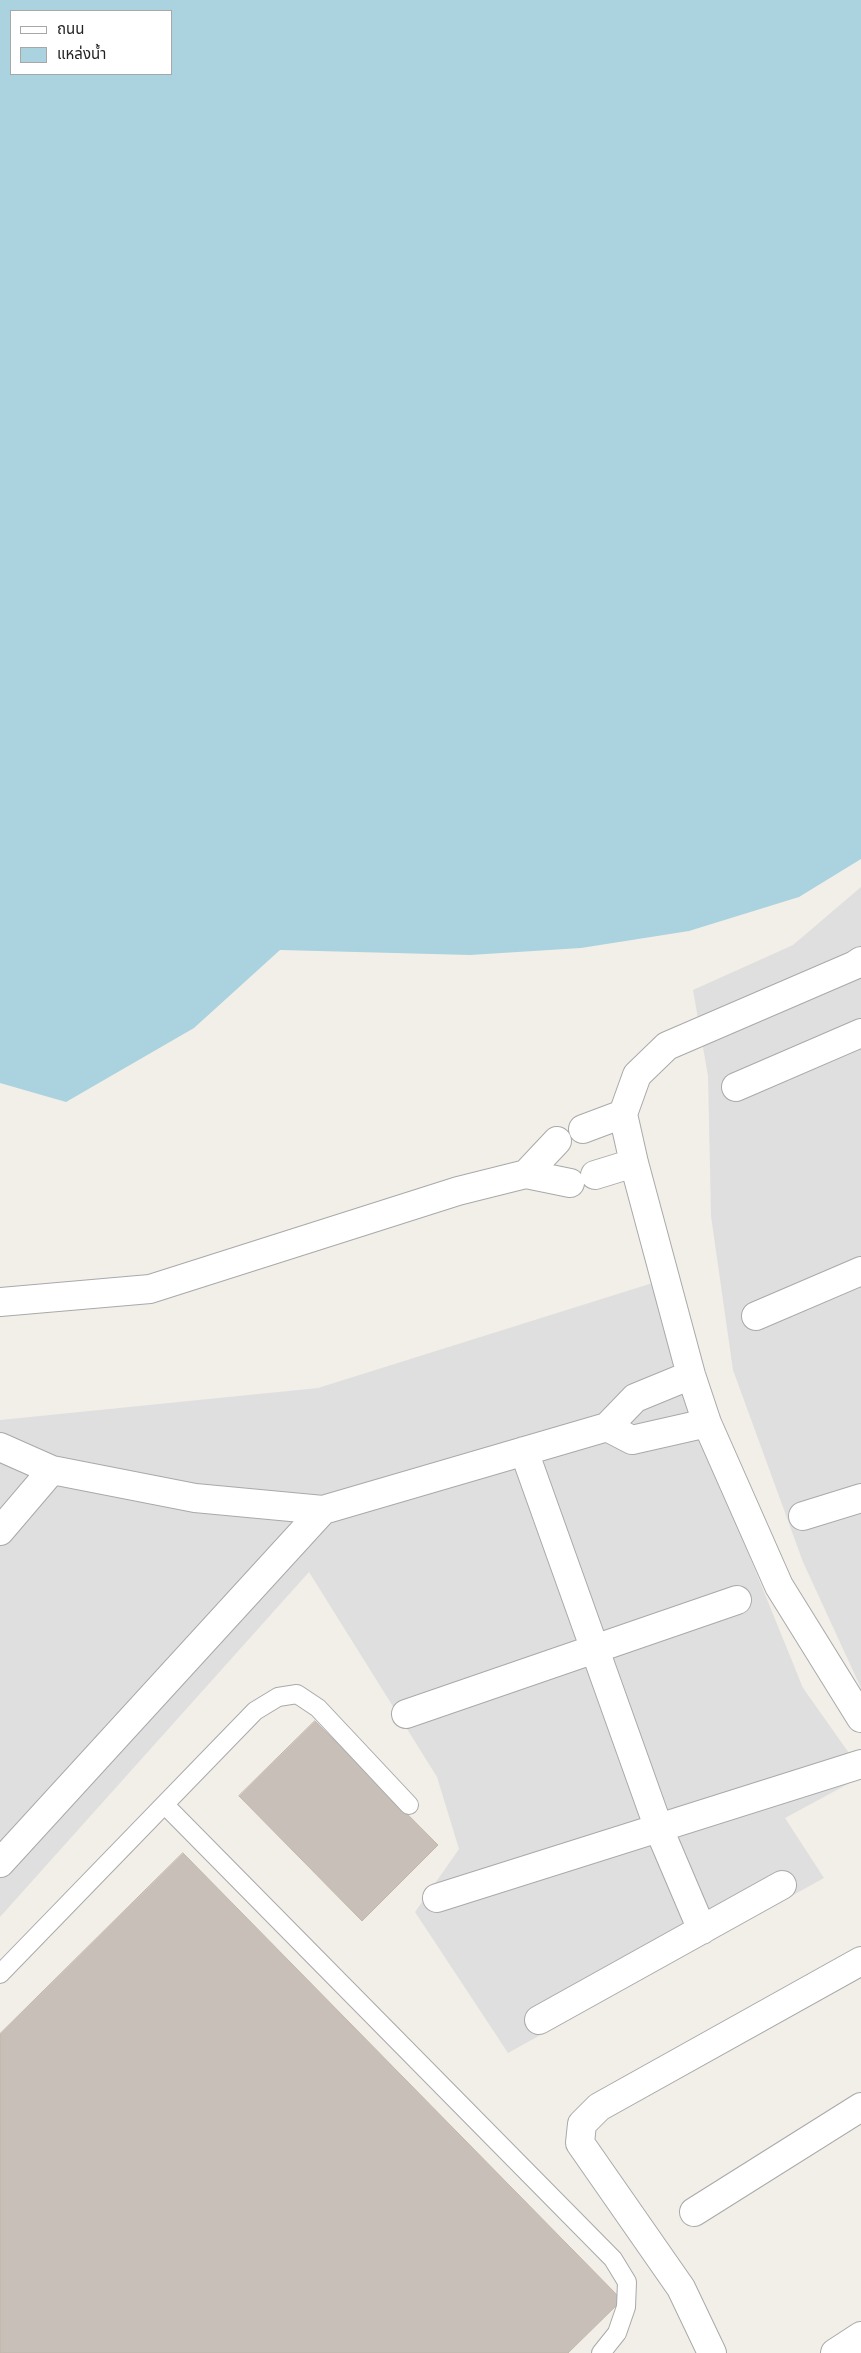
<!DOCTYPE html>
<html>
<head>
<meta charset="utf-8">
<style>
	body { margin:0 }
	#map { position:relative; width:861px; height:2353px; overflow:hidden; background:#f2efe9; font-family:Overpass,"Noto Sans Thai",sans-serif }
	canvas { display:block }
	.legend { position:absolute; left:10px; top:10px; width:162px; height:65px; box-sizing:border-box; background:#fff; border:1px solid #a7a7a7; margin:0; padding:6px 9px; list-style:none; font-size:15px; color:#222 }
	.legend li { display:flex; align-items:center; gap:10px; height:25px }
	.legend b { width:25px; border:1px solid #a7a7a7 }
</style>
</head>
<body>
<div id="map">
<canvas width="861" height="2353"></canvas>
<ul class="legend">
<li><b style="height:6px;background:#fff"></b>ถนน</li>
<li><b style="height:14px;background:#aad3df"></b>แหล่งน้ำ</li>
</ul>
</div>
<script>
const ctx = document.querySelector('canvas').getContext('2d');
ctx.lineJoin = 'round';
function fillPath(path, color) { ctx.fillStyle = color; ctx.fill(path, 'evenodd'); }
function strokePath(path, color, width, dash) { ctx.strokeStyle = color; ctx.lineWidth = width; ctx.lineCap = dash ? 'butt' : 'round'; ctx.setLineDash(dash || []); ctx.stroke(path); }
const residential = new Path2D(`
	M 861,887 L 861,1688 L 803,1562 L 733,1370 L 711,1216 L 708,1076 L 693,990 L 793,945 Z
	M 659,1281 L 723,1491 L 803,1688 L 861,1770 L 861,1777 L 785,1818 L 824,1878 L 508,2053 L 415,1912 L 459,1849 L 437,1777 L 309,1572 L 0,1917 L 0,1420 L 318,1388 Z`);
const water = new Path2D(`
	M 0,0 L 861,0 L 861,859 L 799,897 L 689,931 L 581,948 L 470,955 L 280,950 L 194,1028 L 66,1102 L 0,1083 ZM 11,11 L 171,11 L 171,74 L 11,74 Z`);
const building = new Path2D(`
	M 315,1721 L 438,1845 L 362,1921 L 239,1796 Z
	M 183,1853 L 622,2300 L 568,2353 L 0,2353 L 0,2034 Z`);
const service = new Path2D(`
	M 165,1805 L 613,2259 L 627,2282 L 626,2307 L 617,2333 L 601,2353
	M 0,1974 L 255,1711 L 278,1697 L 297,1694 L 318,1708 L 409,1805`);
const minor = new Path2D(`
	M 861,961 L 855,965 L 667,1046 L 637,1075 L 623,1114 L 634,1163 L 691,1375 L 707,1423 L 779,1586 L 861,1718
	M 736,1087 L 861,1033
	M 583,1129 L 623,1114
	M 526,1174 L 557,1141
	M 595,1175 L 634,1163
	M 0,1302 L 150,1289 L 458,1191 L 526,1174 L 570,1183
	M 756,1316 L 861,1271
	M 607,1427 L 632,1440 L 707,1423
	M 0,1447 L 52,1470 L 195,1498 L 323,1510 L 607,1427 L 635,1398 L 691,1375
	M 524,1451 L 659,1829 L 702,1930
	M 803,1516 L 861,1498
	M 0,1531 L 52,1470
	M 406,1714 L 737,1600
	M 0,1863 L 323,1510
	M 437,1898 L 861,1764
	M 539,2020 L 782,1885
	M 694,2212 L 861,2107
	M 712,2353 L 681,2288 L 580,2143 L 582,2124 L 599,2107 L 861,1961
	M 835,2353 L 861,2336`);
fillPath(residential, '#e0dfdf');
fillPath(water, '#aad3df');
fillPath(building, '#c7bfb8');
strokePath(building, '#c4b6ab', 1);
strokePath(service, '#a9a9a9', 20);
strokePath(minor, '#a9a9a9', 30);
strokePath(service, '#fff', 18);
strokePath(minor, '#fff', 28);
</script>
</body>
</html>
